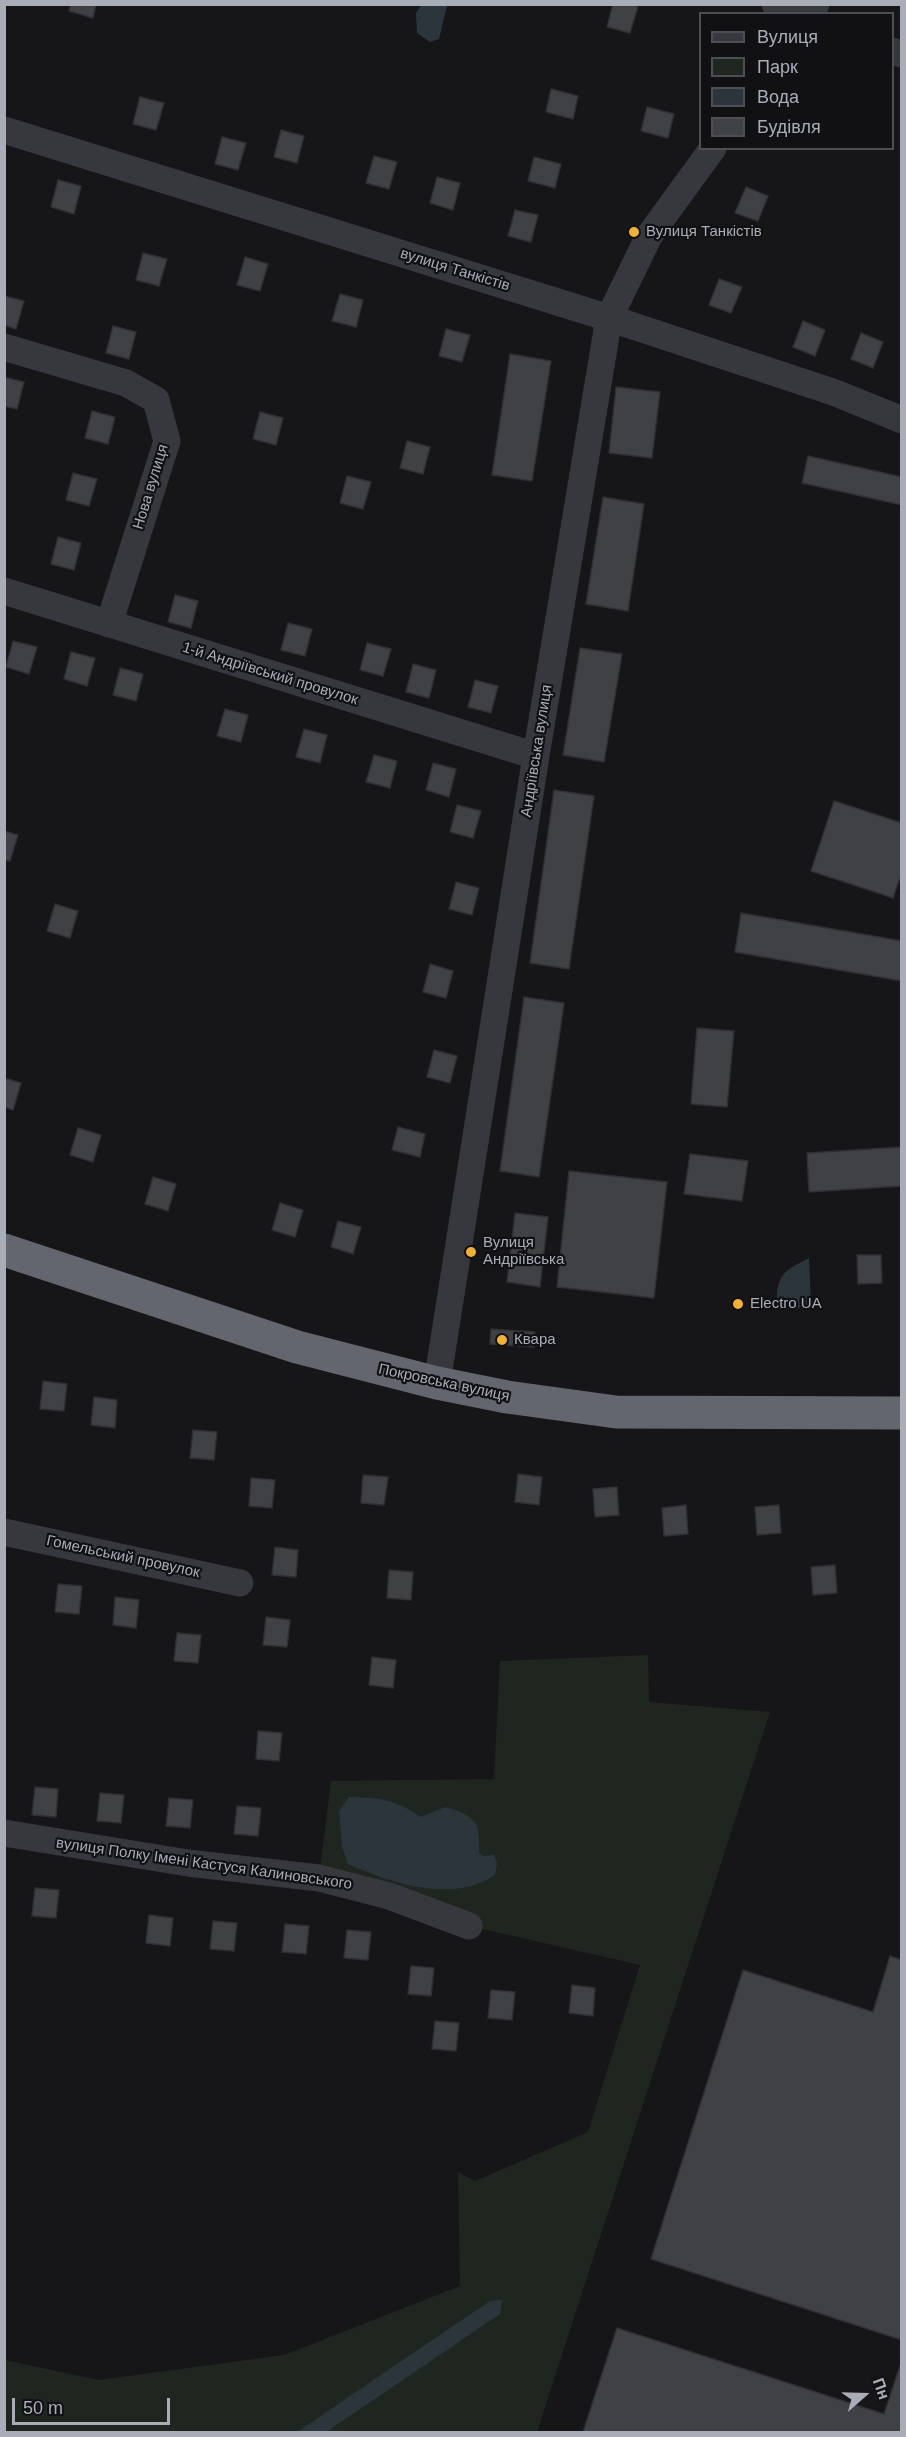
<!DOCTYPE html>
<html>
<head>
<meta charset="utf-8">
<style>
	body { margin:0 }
	#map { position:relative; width:906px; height:2437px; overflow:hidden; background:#161618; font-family:Arial,sans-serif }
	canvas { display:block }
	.frame { position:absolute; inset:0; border:6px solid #a8adb8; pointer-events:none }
	.legend { position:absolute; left:699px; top:12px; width:195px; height:138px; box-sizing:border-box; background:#111113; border:2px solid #4d4f55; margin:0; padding:8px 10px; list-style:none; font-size:18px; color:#a8adb8 }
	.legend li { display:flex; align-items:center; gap:12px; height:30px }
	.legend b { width:30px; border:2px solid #4d4f55 }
	.north { position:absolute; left:834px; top:2365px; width:60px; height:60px; -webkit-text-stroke:4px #111113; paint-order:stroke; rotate:70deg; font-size:16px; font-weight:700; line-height:24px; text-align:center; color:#a8adb8 }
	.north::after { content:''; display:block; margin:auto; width:21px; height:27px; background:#a8adb8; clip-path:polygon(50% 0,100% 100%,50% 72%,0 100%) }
	.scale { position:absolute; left:12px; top:2398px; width:158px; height:27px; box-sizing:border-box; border:3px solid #a8adb8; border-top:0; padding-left:8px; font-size:18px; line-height:21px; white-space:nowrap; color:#a8adb8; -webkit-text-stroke:4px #111113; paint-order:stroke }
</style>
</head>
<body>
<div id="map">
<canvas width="906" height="2437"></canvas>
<div class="frame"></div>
<ul class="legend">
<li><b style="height:8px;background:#37383d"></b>Вулиця</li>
<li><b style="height:16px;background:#1e261f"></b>Парк</li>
<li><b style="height:16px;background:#2c353c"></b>Вода</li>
<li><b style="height:16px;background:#404145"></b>Будівля</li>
</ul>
<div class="north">Пн</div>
<div class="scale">50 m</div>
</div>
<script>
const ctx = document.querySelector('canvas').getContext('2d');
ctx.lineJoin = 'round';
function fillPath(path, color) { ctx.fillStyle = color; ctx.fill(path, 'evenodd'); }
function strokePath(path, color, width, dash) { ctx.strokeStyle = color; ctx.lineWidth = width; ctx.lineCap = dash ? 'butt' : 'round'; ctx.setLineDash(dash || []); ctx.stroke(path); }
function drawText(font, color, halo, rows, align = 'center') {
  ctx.font = font + ' Arial,sans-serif'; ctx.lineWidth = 4.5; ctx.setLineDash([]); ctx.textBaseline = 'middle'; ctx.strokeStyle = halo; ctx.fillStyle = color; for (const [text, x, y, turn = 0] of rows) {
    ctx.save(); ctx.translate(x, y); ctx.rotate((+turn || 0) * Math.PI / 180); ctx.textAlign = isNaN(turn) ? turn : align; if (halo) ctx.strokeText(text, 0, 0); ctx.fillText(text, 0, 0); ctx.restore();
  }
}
const green = new Path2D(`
	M 648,1655 L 649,1702 L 770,1712 L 537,2432 L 5,2432 L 5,2360 L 99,2380 L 284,2355 L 460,2286 L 458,2172 L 475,2181 L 588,2132 L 640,1965 L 469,1926 L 319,1878 L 331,1781 L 494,1779 L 500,1661 Z`);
const water = new Path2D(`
	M 443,4 L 447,6 L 439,39 L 430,42 L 417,33 L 416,13 L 421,5 Z
	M 809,1258 L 811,1303 L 798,1308 L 777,1304 C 776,1275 784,1271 809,1258 Z
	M 349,1797 C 379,1797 396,1800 421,1817 L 445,1807 C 474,1815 481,1821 479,1853 L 484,1856 L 494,1855 L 497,1863 L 495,1875 C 453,1904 391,1883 348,1864 L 342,1847 L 339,1811 Z
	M 502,2300 L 500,2314 L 326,2432 L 297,2432 L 490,2301 Z`);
const building = new Path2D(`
	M 71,4 L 96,4 L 93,18 L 69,11 Z
	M 613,4 L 638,6 L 630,33 L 607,27 Z
	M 551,89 L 578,96 L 573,119 L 546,112 Z
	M 140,97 L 164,103 L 156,130 L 133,124 Z
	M 647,107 L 674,114 L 668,138 L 641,131 Z
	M 281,130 L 304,136 L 297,163 L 274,157 Z
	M 222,137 L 246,143 L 238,170 L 215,164 Z
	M 374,156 L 397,162 L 389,189 L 366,183 Z
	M 534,157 L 561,164 L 555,188 L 528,181 Z
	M 437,177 L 460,183 L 453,210 L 430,203 Z
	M 58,180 L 81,186 L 74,214 L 51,207 Z
	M 746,187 L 768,196 L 758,221 L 735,213 Z
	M 515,210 L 538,215 L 531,242 L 508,236 Z
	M 143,253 L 167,259 L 159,286 L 136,280 Z
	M 245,257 L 268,264 L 260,291 L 237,285 Z
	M 719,279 L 742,287 L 731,313 L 709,305 Z
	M 340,294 L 363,300 L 356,327 L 332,321 Z
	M 4,296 L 24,301 L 16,329 L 4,325 Z
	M 803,321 L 825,330 L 815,356 L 793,347 Z
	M 113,326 L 136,332 L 129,359 L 106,353 Z
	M 446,329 L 470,335 L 462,362 L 439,356 Z
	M 861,333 L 883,342 L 873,368 L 851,359 Z
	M 510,354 L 551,361 L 532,481 L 492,475 Z
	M 4,377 L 24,382 L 17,409 L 4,406 Z
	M 616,387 L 660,392 L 652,458 L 609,453 Z
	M 92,411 L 115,417 L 108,444 L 85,438 Z
	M 260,412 L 283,418 L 276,445 L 253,439 Z
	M 407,441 L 430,447 L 423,474 L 400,468 Z
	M 808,456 L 902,477 L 902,505 L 802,483 Z
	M 73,473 L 97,479 L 89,506 L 66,500 Z
	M 347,476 L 371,482 L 363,509 L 340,503 Z
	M 603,497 L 644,504 L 628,611 L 586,604 Z
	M 58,537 L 81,543 L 74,570 L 51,564 Z
	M 175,595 L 198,601 L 191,628 L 168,622 Z
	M 288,623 L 312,629 L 305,656 L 281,650 Z
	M 13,641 L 37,647 L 29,674 L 6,667 Z
	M 367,643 L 391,649 L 383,676 L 360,670 Z
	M 580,648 L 622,654 L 604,762 L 563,755 Z
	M 71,652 L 95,658 L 87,686 L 64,679 Z
	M 413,664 L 436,670 L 429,698 L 406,692 Z
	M 120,668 L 143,674 L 136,701 L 113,695 Z
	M 475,680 L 498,686 L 491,713 L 468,707 Z
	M 225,709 L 248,715 L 241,742 L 217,736 Z
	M 304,729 L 327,735 L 320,763 L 296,757 Z
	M 374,755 L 397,761 L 390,788 L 366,782 Z
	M 433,763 L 456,769 L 449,797 L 426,790 Z
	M 554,790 L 594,796 L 569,969 L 530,963 Z
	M 834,801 L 902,823 L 902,872 L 893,898 L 811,871 Z
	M 457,805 L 481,811 L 473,838 L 450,832 Z
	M 4,831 L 18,835 L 10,861 L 4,860 Z
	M 456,882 L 479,888 L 472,915 L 449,909 Z
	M 55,904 L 78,911 L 70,938 L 47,931 Z
	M 741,913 L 902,941 L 902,981 L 735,952 Z
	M 430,964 L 453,971 L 446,998 L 423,992 Z
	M 524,997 L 564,1003 L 539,1177 L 500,1171 Z
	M 697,1028 L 734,1031 L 727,1107 L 691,1104 Z
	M 434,1050 L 457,1056 L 450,1083 L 427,1077 Z
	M 4,1078 L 21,1083 L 13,1110 L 4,1107 Z
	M 398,1127 L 425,1134 L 420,1157 L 392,1150 Z
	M 78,1128 L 101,1135 L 93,1162 L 70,1155 Z
	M 902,1147 L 902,1186 L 809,1192 L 807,1153 Z
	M 690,1154 L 748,1161 L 742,1201 L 684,1194 Z
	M 569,1171 L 667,1182 L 654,1298 L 557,1287 Z
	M 153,1177 L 176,1184 L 168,1211 L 145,1204 Z
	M 280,1203 L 303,1210 L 295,1237 L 272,1230 Z
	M 515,1213 L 548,1217 L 540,1287 L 507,1282 Z
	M 338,1221 L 361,1227 L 353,1254 L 331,1247 Z
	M 857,1255 L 881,1255 L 882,1283 L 858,1284 Z
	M 491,1329 L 535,1332 L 534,1347 L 490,1344 Z
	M 43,1381 L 67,1384 L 64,1411 L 40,1409 Z
	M 94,1397 L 117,1400 L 115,1428 L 91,1425 Z
	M 193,1430 L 217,1432 L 214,1460 L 190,1458 Z
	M 518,1474 L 542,1477 L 539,1505 L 515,1502 Z
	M 363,1475 L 388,1477 L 384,1505 L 361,1503 Z
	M 251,1478 L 275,1480 L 272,1508 L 249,1506 Z
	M 617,1487 L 619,1515 L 595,1517 L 593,1489 Z
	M 686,1505 L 688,1534 L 664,1536 L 662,1508 Z
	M 779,1505 L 781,1533 L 757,1535 L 755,1507 Z
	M 275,1547 L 298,1550 L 296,1577 L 272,1575 Z
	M 835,1565 L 837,1593 L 813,1595 L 811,1567 Z
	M 389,1570 L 413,1572 L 411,1600 L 387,1598 Z
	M 58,1584 L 82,1586 L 79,1614 L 55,1612 Z
	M 115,1597 L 139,1600 L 136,1628 L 113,1625 Z
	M 266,1617 L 290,1620 L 287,1647 L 263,1645 Z
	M 177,1633 L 201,1635 L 198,1663 L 174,1661 Z
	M 372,1657 L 396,1660 L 393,1688 L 369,1685 Z
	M 258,1731 L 282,1733 L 279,1761 L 256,1759 Z
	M 35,1787 L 58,1789 L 56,1817 L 32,1815 Z
	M 100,1793 L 124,1795 L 121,1823 L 97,1821 Z
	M 169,1798 L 193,1800 L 190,1828 L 166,1826 Z
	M 237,1806 L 261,1808 L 258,1836 L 234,1834 Z
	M 35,1888 L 59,1890 L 56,1918 L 32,1916 Z
	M 149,1915 L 173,1918 L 170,1946 L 146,1943 Z
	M 213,1921 L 237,1923 L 234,1951 L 210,1949 Z
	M 285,1924 L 309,1926 L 306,1954 L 282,1952 Z
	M 347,1930 L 371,1932 L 368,1960 L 344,1958 Z
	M 890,1956 L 902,1960 L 902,2340 L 651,2259 L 743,1970 L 873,2012 Z
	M 411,1966 L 434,1968 L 431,1996 L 408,1994 Z
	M 572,1985 L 595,1988 L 593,2016 L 569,2013 Z
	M 491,1990 L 515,1992 L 512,2020 L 488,2018 Z
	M 435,2021 L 459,2023 L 456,2051 L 432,2049 Z
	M 617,2328 L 884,2414 L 902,2360 L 902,2432 L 583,2432 Z`);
const minor = new Path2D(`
	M 775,4 L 796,14
	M 812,14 L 816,4
	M 892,51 L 902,54
	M 4,130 L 609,318 L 833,392 L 902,420
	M 4,347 L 126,383 L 156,400 L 167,441 L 109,624
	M 4,591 L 536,756
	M 437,1383 L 536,756 L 609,318 L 649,236 L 713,148
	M 4,1532 L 240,1583
	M 4,1833 L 188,1863 L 319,1878 L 389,1896 L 469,1926`);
const highway = new Path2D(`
	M 4,1250 L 297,1347 L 437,1383 L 507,1397 L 616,1412 L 902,1413`);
const markers = [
	[634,232,6,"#f2b134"],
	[471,1252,6,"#f2b134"],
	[738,1304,6,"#f2b134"],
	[502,1340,6,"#f2b134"]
];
const poiNames = [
	["Вулиця Танкістів",646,232],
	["Вулиця",483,1243],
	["Андріївська",483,1260],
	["Electro UA",750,1304],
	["Квара",514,1340]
];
const streetNames = [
	["вулиця Танкістів",455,270,17],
	["Нова вулиця",151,487,-73],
	["1-й Андріївський провулок",270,674,17],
	["Андріївська вулиця",537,751,-81],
	["Покровська вулиця",444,1383,12],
	["Гомельський провулок",123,1557,12],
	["вулиця Полку Імені Кастуся Калиновського",204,1864,8]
];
fillPath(green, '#1e261f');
fillPath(water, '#2c353c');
fillPath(building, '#404145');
strokePath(building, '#303034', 1.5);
strokePath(minor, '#37383d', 27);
strokePath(highway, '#63666e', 33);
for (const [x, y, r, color] of markers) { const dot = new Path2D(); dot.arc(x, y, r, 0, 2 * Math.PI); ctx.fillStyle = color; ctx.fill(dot); strokePath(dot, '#111113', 2); }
drawText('15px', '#a8adb8', '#111113', poiNames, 'left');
drawText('15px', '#a8adb8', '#111113', streetNames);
</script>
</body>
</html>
